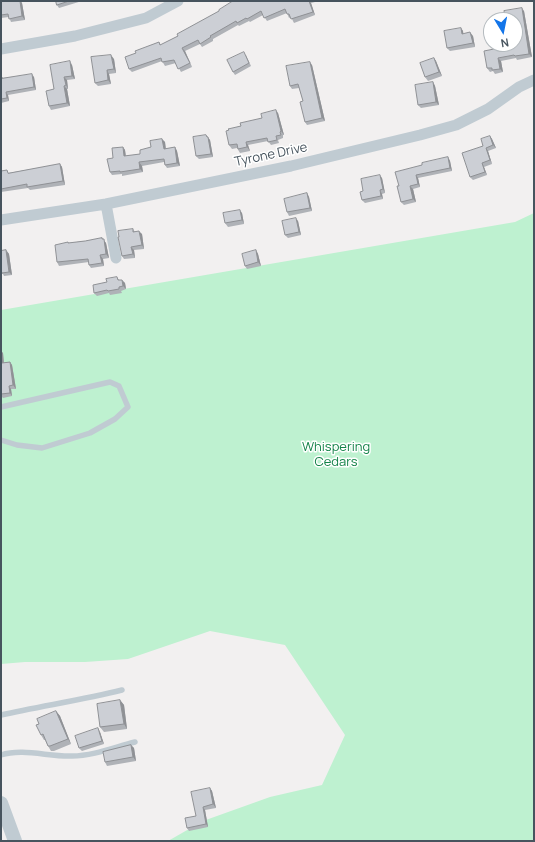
<!DOCTYPE html>
<html>
<head>
<meta charset="utf-8">
<style>
	body { margin:0 }
	#map { position:relative; width:535px; height:842px; overflow:hidden; background:#f2f0f0; font-family:Manrope,sans-serif }
	canvas { display:block }
	.frame { position:absolute; inset:0; border:2px solid #47545e; pointer-events:none }
	.north { position:absolute; left:483px; top:12px; width:40px; height:40px; box-sizing:border-box; background:#fff; border:1px solid #b5bbbf; border-radius:50%; rotate:170deg; font-size:11px; font-weight:700; line-height:16px; text-align:center; color:#47545e }
	.north::after { content:''; display:block; margin:auto; width:14px; height:18px; background:#1375e9; clip-path:polygon(50% 0,100% 100%,50% 72%,0 100%) }
</style>
</head>
<body>
<div id="map">
<canvas width="535" height="842"></canvas>
<div class="frame"></div>
<div class="north">N</div>
</div>
<script>
const ctx = document.querySelector('canvas').getContext('2d');
ctx.lineJoin = 'round';
function fillPath(path, color) { ctx.fillStyle = color; ctx.fill(path, 'evenodd'); }
function strokePath(path, color, width, dash) { ctx.strokeStyle = color; ctx.lineWidth = width; ctx.lineCap = dash ? 'butt' : 'round'; ctx.setLineDash(dash || []); ctx.stroke(path); }
function drawText(font, color, halo, rows, align = 'center') {
  ctx.font = font + ' Manrope,sans-serif'; ctx.lineWidth = 3; ctx.setLineDash([]); ctx.textBaseline = 'middle'; ctx.strokeStyle = halo; ctx.fillStyle = color; for (const [text, x, y, turn = 0] of rows) {
    ctx.save(); ctx.translate(x, y); ctx.rotate((+turn || 0) * Math.PI / 180); ctx.textAlign = isNaN(turn) ? turn : align; if (halo) ctx.strokeText(text, 0, 0); ctx.fillText(text, 0, 0); ctx.restore();
  }
}
const green = new Path2D(`
	M 534,213 L 534,841 L 168,841 L 203,821 L 270,797 L 322,785 L 345,735 L 285,645 L 210,631 L 128,659 L 85,662 L 25,662 L 1,664 L 1,310 L 515,222 Z`);
const service = new Path2D(`
	M 1,407 L 110,382 L 119,386 L 128,407 L 115,419 L 90,433 L 42,448 L 17,445 L 1,440
	M 1,715 C 41,706 82,700 122,690
	M 1,755 C 23,748 49,757 72,756 C 93,756 115,747 135,742`);
const minor = new Path2D(`
	M 1,49 L 75,36 L 146,18 L 178,1
	M 106,204 L 116,258
	M 1,220 L 106,204 L 291,166 L 420,135 L 456,125 L 488,109 L 519,87 L 534,80`);
const tertiary = new Path2D(`
	M 1,803 L 15,841`);
const wall = new Path2D(`
	M 1,1 L 21,1 L 22,3 L 25,20 L 11,22 L 9,17 L 1,18 Z
	M 56,1 L 82,1 L 59,8 L 57,5 Z
	M 233,1 L 315,1 L 315,2 L 311,3 L 315,15 L 294,23 L 291,17 L 289,18 L 287,13 L 267,21 L 263,15 L 250,22 L 249,21 L 239,26 L 238,25 L 213,39 L 213,41 L 202,47 L 200,44 L 185,51 L 192,67 L 181,72 L 176,63 L 165,66 L 162,61 L 132,72 L 129,69 L 136,53 L 159,42 L 161,45 L 178,36 L 219,11 Z
	M 524,11 L 532,57 L 517,60 L 516,58 L 501,61 L 503,72 L 495,74 L 493,71 L 490,72 L 487,68 L 504,47 Z
	M 461,28 L 463,31 L 463,34 L 473,36 L 475,47 L 450,51 L 447,48 Z
	M 246,55 L 251,66 L 235,75 L 233,72 Z
	M 434,58 L 436,61 L 442,76 L 428,81 L 425,77 Z
	M 114,59 L 116,73 L 109,74 L 111,84 L 98,86 L 95,83 Z
	M 72,65 L 75,79 L 67,80 L 68,89 L 67,89 L 70,106 L 51,110 L 49,106 L 54,89 Z
	M 312,65 L 325,121 L 307,125 L 305,122 L 303,101 L 299,88 L 292,89 L 290,86 Z
	M 1,77 L 3,78 L 34,77 L 36,90 L 8,95 L 9,101 L 1,103 Z
	M 433,82 L 435,86 L 439,105 L 421,108 L 418,105 Z
	M 278,113 L 284,135 L 283,135 L 283,138 L 278,140 L 279,143 L 271,145 L 268,141 L 248,145 L 250,151 L 240,153 L 237,148 L 232,149 L 229,145 L 229,130 L 262,118 Z
	M 206,135 L 210,140 L 213,157 L 199,159 L 196,156 Z
	M 490,136 L 492,139 L 496,148 L 488,151 L 492,164 L 484,167 L 487,175 L 473,180 L 470,177 L 483,146 Z
	M 162,139 L 165,142 L 166,149 L 175,147 L 177,151 L 180,166 L 167,168 L 165,165 L 164,162 L 142,166 L 143,172 L 122,176 L 122,174 L 112,175 L 110,172 L 113,158 L 123,147 L 125,150 L 126,156 L 140,154 L 151,147 Z
	M 448,157 L 450,161 L 452,171 L 418,178 L 420,187 L 413,189 L 416,202 L 404,205 L 401,202 L 399,186 L 422,165 Z
	M 60,164 L 62,167 L 65,185 L 30,190 L 28,188 L 1,192 L 1,171 L 9,173 Z
	M 382,178 L 385,193 L 382,194 L 383,199 L 365,203 L 362,200 L 363,191 Z
	M 307,193 L 309,197 L 312,211 L 289,216 L 287,212 Z
	M 242,213 L 244,224 L 228,227 L 225,223 Z
	M 298,221 L 301,235 L 288,238 L 285,235 Z
	M 133,229 L 135,232 L 142,234 L 144,249 L 134,250 L 135,258 L 124,259 L 122,256 L 119,237 Z
	M 102,238 L 106,243 L 109,258 L 103,259 L 104,266 L 91,268 L 89,265 L 89,262 L 59,266 L 57,262 L 68,242 L 69,243 L 85,241 Z
	M 6,250 L 9,254 L 12,275 L 4,276 L 3,274 L 1,274 L 1,251 Z
	M 256,250 L 258,254 L 261,266 L 247,269 L 245,266 Z
	M 117,277 L 119,280 L 122,280 L 125,283 L 126,289 L 121,291 L 122,293 L 110,295 L 109,293 L 97,296 L 94,293 L 107,282 Z
	M 1,351 L 3,353 L 4,363 L 10,362 L 12,365 L 16,389 L 11,389 L 12,396 L 3,398 L 1,396 Z
	M 120,700 L 124,705 L 127,729 L 104,732 L 100,727 Z
	M 56,711 L 60,716 L 71,744 L 54,751 L 51,751 L 48,746 L 45,740 L 44,740 L 41,735 Z
	M 100,732 L 104,744 L 82,751 L 79,748 Z
	M 131,745 L 134,748 L 136,761 L 107,766 L 105,762 Z
	M 210,788 L 212,791 L 216,808 L 205,810 L 208,827 L 189,831 L 187,828 L 196,816 Z`);
const shadedWall = new Path2D(`
	M 20,1 L 22,3 L 25,20 L 22,16 Z
	M 309,1 L 311,3 L 315,15 L 313,12 Z
	M 522,8 L 524,11 L 532,57 L 529,54 Z
	M 461,28 L 463,31 L 464,37 L 462,34 Z
	M 470,32 L 473,36 L 475,47 L 473,43 Z
	M 182,48 L 185,51 L 192,67 L 190,63 Z
	M 111,55 L 114,59 L 116,73 L 114,69 Z
	M 434,58 L 436,61 L 442,76 L 439,72 Z
	M 498,58 L 501,61 L 503,72 L 500,69 Z
	M 70,61 L 72,65 L 75,79 L 72,76 Z
	M 310,62 L 312,65 L 325,121 L 322,118 Z
	M 107,70 L 109,74 L 111,84 L 108,80 Z
	M 32,74 L 34,77 L 36,90 L 34,87 Z
	M 64,77 L 67,80 L 68,89 L 66,85 Z
	M 433,82 L 435,86 L 439,105 L 436,102 Z
	M 64,86 L 67,89 L 70,106 L 67,103 Z
	M 6,92 L 8,95 L 9,101 L 7,98 Z
	M 276,110 L 278,113 L 284,135 L 281,131 Z
	M 206,135 L 210,140 L 213,157 L 211,154 Z
	M 490,136 L 492,139 L 496,148 L 493,145 Z
	M 162,139 L 165,142 L 166,152 L 164,149 Z
	M 246,142 L 248,145 L 250,151 L 247,147 Z
	M 123,147 L 125,150 L 126,159 L 124,156 Z
	M 175,147 L 177,151 L 180,166 L 177,163 Z
	M 486,148 L 488,151 L 492,164 L 490,160 Z
	M 448,157 L 450,161 L 452,171 L 450,168 Z
	M 139,162 L 142,166 L 143,172 L 140,169 Z
	M 482,163 L 484,167 L 487,175 L 485,172 Z
	M 60,164 L 62,167 L 65,185 L 63,181 Z
	M 380,175 L 382,178 L 385,193 L 383,189 Z
	M 416,175 L 418,178 L 420,187 L 418,184 Z
	M 410,186 L 413,189 L 416,202 L 413,199 Z
	M 380,190 L 382,194 L 383,199 L 381,196 Z
	M 307,193 L 309,197 L 312,211 L 310,208 Z
	M 240,210 L 242,213 L 244,224 L 242,220 Z
	M 296,218 L 298,221 L 301,235 L 299,232 Z
	M 139,231 L 142,234 L 144,249 L 142,245 Z
	M 102,238 L 106,243 L 109,258 L 106,254 Z
	M 131,247 L 134,250 L 135,258 L 133,254 Z
	M 6,250 L 9,254 L 12,275 L 9,272 Z
	M 256,250 L 258,254 L 261,266 L 258,262 Z
	M 100,255 L 103,259 L 104,266 L 102,263 Z
	M 122,280 L 125,283 L 126,289 L 123,286 Z
	M 1,351 L 3,353 L 4,366 L 2,363 Z
	M 10,362 L 12,365 L 16,389 L 13,385 Z
	M 9,386 L 11,389 L 12,396 L 10,393 Z
	M 120,700 L 124,705 L 127,729 L 124,724 Z
	M 56,711 L 60,716 L 71,744 L 68,739 Z
	M 98,728 L 100,732 L 104,744 L 102,741 Z
	M 131,745 L 134,748 L 136,761 L 133,757 Z
	M 210,788 L 212,791 L 216,808 L 213,804 Z
	M 203,807 L 205,810 L 208,827 L 206,824 Z`);
const building = new Path2D(`
	M 1,1 L 20,1 L 22,16 L 9,19 L 8,14 L 1,15 Z
	M 56,1 L 69,1 L 57,5 Z
	M 233,1 L 309,1 L 313,12 L 291,19 L 289,14 L 287,14 L 285,9 L 264,18 L 261,11 L 247,19 L 246,18 L 237,23 L 236,21 L 210,36 L 211,37 L 200,44 L 198,40 L 182,48 L 190,63 L 178,69 L 174,60 L 162,62 L 161,58 L 129,69 L 125,57 L 136,53 L 135,51 L 159,42 L 160,45 L 178,36 L 177,34 L 219,11 L 219,10 Z
	M 522,8 L 529,54 L 515,56 L 514,55 L 498,58 L 500,69 L 492,70 L 492,68 L 487,68 L 484,51 L 504,47 L 503,44 L 515,44 L 515,20 L 506,20 L 504,11 Z
	M 461,28 L 462,34 L 470,32 L 473,43 L 447,48 L 444,31 Z
	M 244,52 L 249,63 L 233,72 L 227,60 Z
	M 111,55 L 114,69 L 107,70 L 108,80 L 95,83 L 91,57 Z
	M 434,58 L 439,72 L 425,77 L 420,63 Z
	M 70,61 L 72,76 L 64,77 L 66,85 L 64,86 L 67,103 L 49,106 L 46,91 L 54,89 L 50,65 Z
	M 310,62 L 322,118 L 305,122 L 300,102 L 303,101 L 298,84 L 290,86 L 286,66 Z
	M 32,74 L 34,87 L 6,92 L 7,98 L 1,99 L 1,77 L 2,77 L 2,78 Z
	M 433,82 L 436,102 L 418,105 L 415,85 Z
	M 276,110 L 281,131 L 280,132 L 281,135 L 276,136 L 277,140 L 268,142 L 267,138 L 246,142 L 247,147 L 238,149 L 237,144 L 229,145 L 226,131 L 229,130 L 228,129 L 241,126 L 240,123 L 262,118 L 261,114 Z
	M 206,135 L 207,137 L 208,137 L 211,154 L 196,156 L 193,137 Z
	M 490,136 L 493,145 L 486,148 L 490,160 L 482,163 L 485,172 L 470,177 L 462,153 L 483,146 L 481,139 Z
	M 162,139 L 164,149 L 175,147 L 177,163 L 165,165 L 164,159 L 139,162 L 140,169 L 120,172 L 120,171 L 110,172 L 107,159 L 113,158 L 112,148 L 123,147 L 124,156 L 140,154 L 140,150 L 151,147 L 150,141 Z
	M 448,157 L 450,168 L 416,175 L 418,184 L 410,186 L 413,199 L 401,202 L 397,186 L 399,186 L 395,172 L 422,165 L 422,163 Z
	M 60,164 L 63,181 L 27,187 L 27,184 L 1,189 L 1,171 L 7,170 L 8,173 Z
	M 380,175 L 383,189 L 380,190 L 381,196 L 362,200 L 360,192 L 363,191 L 361,179 Z
	M 307,193 L 310,208 L 287,212 L 284,199 Z
	M 240,210 L 242,220 L 225,223 L 223,213 Z
	M 296,218 L 299,232 L 285,235 L 282,221 Z
	M 133,229 L 133,232 L 139,231 L 142,245 L 131,247 L 133,254 L 122,256 L 118,237 L 119,237 L 118,231 Z
	M 102,238 L 102,239 L 104,239 L 106,254 L 100,255 L 102,263 L 89,265 L 88,259 L 57,262 L 55,245 L 68,242 L 68,243 L 85,241 Z
	M 6,250 L 9,272 L 2,273 L 1,271 L 1,251 Z
	M 256,250 L 258,262 L 245,266 L 242,254 Z
	M 117,277 L 118,280 L 122,280 L 123,286 L 119,287 L 119,289 L 108,291 L 107,290 L 94,293 L 93,285 L 107,282 L 106,279 Z
	M 1,355 L 2,363 L 10,362 L 13,385 L 9,386 L 10,393 L 1,394 Z
	M 120,700 L 124,724 L 100,727 L 97,704 Z
	M 56,711 L 68,739 L 50,746 L 48,746 L 43,734 L 41,735 L 36,725 L 39,724 L 37,719 Z
	M 98,728 L 102,741 L 79,748 L 75,736 Z
	M 131,745 L 133,757 L 105,762 L 103,752 Z
	M 210,788 L 213,804 L 203,807 L 206,824 L 187,828 L 185,818 L 196,816 L 191,792 Z`);
const streetNames = [
	["Tyrone Drive",271,155,-12]
];
const parkNames = [
	["Whispering",336,447],
	["Cedars",336,462]
];
fillPath(green, '#bef1d0');
strokePath(service, '#c0cbd2', 5.5);
strokePath(minor, '#c0cbd2', 11);
strokePath(tertiary, '#c0cbd2', 14);
fillPath(wall, '#afb2b7');
fillPath(shadedWall, '#8f9195');
fillPath(building, '#cccfd5');
strokePath(building, '#8f9195', 1);
drawText('13px', '#47545e', '#fff', streetNames);
drawText('13px', '#148349', '#fff', parkNames);
</script>
</body>
</html>
